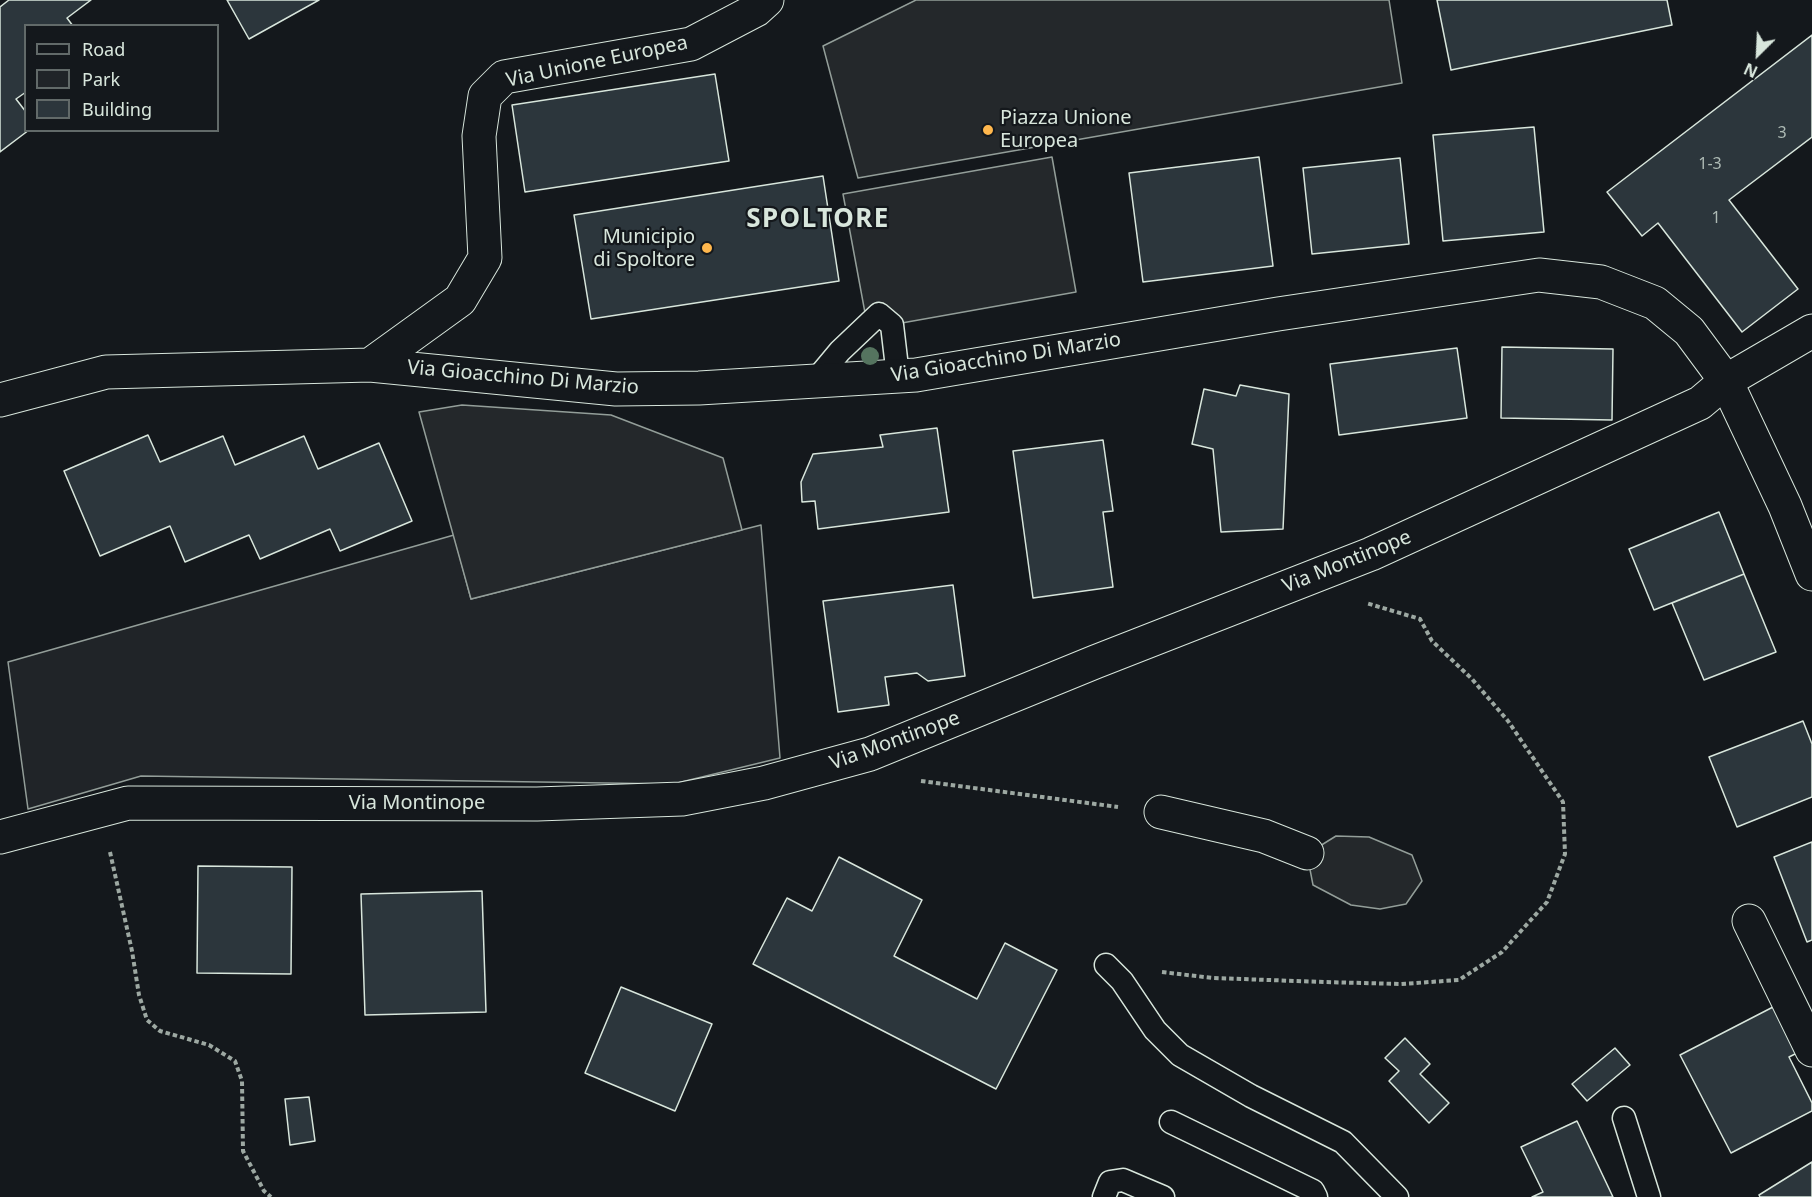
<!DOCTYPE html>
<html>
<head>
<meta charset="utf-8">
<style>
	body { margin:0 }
	#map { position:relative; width:1812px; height:1197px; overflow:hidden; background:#14181c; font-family:"Noto Sans",sans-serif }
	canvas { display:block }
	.legend { position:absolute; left:24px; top:24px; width:195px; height:108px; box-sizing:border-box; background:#14181c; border:2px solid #626a69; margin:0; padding:8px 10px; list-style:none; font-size:18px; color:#d8e6dc }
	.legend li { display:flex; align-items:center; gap:12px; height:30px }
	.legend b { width:30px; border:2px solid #626a69 }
	.north { position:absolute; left:1728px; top:24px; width:60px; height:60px; -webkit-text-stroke:4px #14181c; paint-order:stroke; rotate:204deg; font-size:16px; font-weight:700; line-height:24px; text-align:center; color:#d8e6dc }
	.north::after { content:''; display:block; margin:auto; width:21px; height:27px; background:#d8e6dc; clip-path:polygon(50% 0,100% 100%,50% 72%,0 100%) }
</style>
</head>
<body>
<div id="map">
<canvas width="1812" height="1197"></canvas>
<ul class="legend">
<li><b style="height:8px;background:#14181c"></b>Road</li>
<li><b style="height:16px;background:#202428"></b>Park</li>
<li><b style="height:16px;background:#2c363c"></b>Building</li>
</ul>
<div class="north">N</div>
</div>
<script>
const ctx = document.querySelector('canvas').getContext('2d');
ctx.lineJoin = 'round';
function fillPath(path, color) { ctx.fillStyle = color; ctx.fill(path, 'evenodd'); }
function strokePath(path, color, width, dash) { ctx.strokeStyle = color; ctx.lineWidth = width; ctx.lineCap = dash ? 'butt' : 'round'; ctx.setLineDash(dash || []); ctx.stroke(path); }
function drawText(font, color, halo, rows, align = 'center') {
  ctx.font = font + ' "Noto Sans",sans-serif'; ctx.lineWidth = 4.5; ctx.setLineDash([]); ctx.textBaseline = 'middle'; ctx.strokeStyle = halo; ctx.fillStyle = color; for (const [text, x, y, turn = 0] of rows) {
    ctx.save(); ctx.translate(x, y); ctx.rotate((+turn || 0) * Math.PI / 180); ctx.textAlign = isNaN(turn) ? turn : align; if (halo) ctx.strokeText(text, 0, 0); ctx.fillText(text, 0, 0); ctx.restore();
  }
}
const green = new Path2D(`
	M 761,525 L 780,758 L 673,784 L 141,776 L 28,809 L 8,662 L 454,535 L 471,599 Z`);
const parking = new Path2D(`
	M 916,0 L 1389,0 L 1402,83 L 858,178 L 823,46 Z
	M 1052,157 L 1076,292 L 868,329 L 843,194 Z
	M 462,405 L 611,415 L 723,458 L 742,530 L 471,599 L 419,412 Z
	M 1336,836 L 1369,837 L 1412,855 L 1422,881 L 1406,904 L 1380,909 L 1351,905 L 1313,885 L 1307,854 Z`);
const building = new Path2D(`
	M 9,0 L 91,0 L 67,18 L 73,26 L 26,26 L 26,92 L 16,99 L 26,112 L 26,130 L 29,130 L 0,152 L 0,7 Z
	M 227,0 L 319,0 L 249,39 Z
	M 1437,0 L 1667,0 L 1672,25 L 1451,70 Z
	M 1812,35 L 1812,137 L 1729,200 L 1798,289 L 1742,332 L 1658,223 L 1642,236 L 1607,192 Z
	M 715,74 L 729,161 L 525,192 L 512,105 Z
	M 1534,127 L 1544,232 L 1443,241 L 1433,135 Z
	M 1259,157 L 1273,266 L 1143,282 L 1129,173 Z
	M 1400,158 L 1409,244 L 1312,254 L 1303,168 Z
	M 823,176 L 839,281 L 591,319 L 574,215 Z
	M 1502,347 L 1613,349 L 1612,420 L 1501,418 Z
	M 1457,348 L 1467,418 L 1339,435 L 1330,364 Z
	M 1240,385 L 1289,394 L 1283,529 L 1221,532 L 1213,449 L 1192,444 L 1204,389 L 1236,396 Z
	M 937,428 L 949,512 L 818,529 L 815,501 L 802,502 L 801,482 L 813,454 L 883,447 L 880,435 Z
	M 148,435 L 160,462 L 223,436 L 235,465 L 304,436 L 318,469 L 379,443 L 412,521 L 340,551 L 330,529 L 260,559 L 249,535 L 185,562 L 170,526 L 100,556 L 64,471 Z
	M 1103,440 L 1113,511 L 1103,512 L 1113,587 L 1033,598 L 1013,451 Z
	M 1719,512 L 1744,574 L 1654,610 L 1629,549 Z
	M 1744,574 L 1776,652 L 1704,680 L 1672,603 Z
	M 953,585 L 965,676 L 928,681 L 917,673 L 885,677 L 889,705 L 838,712 L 823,601 Z
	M 1803,721 L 1812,744 L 1812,797 L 1737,827 L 1709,757 Z
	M 1812,842 L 1812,940 L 1807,942 L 1774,857 Z
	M 839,857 L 922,900 L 894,956 L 977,999 L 1005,943 L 1057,970 L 996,1089 L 753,964 L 787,898 L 812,911 Z
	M 198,866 L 292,867 L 291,974 L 197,973 Z
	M 482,891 L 486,1012 L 365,1015 L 361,894 Z
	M 621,987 L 712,1024 L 675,1111 L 585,1073 Z
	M 1773,1007 L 1797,1053 L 1789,1057 L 1812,1103 L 1812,1111 L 1731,1153 L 1680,1055 Z
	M 1405,1038 L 1430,1064 L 1420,1074 L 1449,1103 L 1429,1123 L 1389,1081 L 1399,1071 L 1385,1058 Z
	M 1615,1048 L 1630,1065 L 1587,1101 L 1572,1084 Z
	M 309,1097 L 315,1141 L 290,1145 L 285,1099 Z
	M 1577,1121 L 1613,1197 L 1532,1197 L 1543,1192 L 1521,1147 Z
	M 1812,1162 L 1812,1197 L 1760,1197 L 1759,1195 Z`);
const path = new Path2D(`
	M 921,781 L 1118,807
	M 110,852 L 132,951 L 139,995 L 147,1020 L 160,1031 L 209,1045 L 235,1061 L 242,1081 L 243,1151 L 264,1191 L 271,1197
	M 1162,972 L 1213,978 L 1324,982 L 1401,984 L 1459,980 L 1502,952 L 1547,902 L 1565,854 L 1563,802 L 1508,721 L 1472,679 L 1432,641 L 1420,619 L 1366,603`);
const lane = new Path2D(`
	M 815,381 L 840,351 L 879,314 L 892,325 L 898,376
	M 1106,965 L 1122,981 L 1155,1030 L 1180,1055 L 1251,1096 L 1343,1142 L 1397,1197
	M 1624,1118 L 1649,1197
	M 1171,1122 L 1313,1191 L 1316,1197
	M 1104,1197 L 1110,1182 L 1123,1180 L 1163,1197`);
const street = new Path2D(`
	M 370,365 L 460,300 L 485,258 L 479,136 L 485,96 L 504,77 L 691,44 L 756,10 L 767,0
	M 0,400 L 106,372 L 370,365 L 616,389 L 699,388 L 916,375 L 1278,314 L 1539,275 L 1601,282 L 1655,303 L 1689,331 L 1726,381 L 1785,506 L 1812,574
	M 1161,812 L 1264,836 L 1307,853
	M 0,837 L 128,803 L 537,804 L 682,799 L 764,783 L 870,754 L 1095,662 L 1371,554 L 1700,403 L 1726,381 L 1812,331
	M 1749,921 L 1812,1050`);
const trees = [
	[870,356]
];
const markers = [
	[988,130,6,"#ffb74d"],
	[707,248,6,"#ffb74d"]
];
const numberNames = [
	["3",1782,133],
	["1-3",1710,164],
	["1",1716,218]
];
const streetNames = [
	["Via Unione Europea",597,62,-12],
	["Via Gioacchino Di Marzio",1006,358,-9],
	["Via Gioacchino Di Marzio",523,378,5],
	["Via Montinope",1347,562,-22],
	["Via Montinope",895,741,-20],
	["Via Montinope",417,803]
];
const poiNames = [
	["Piazza Unione",1000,118],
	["Europea",1000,141],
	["Municipio",695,237,"right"],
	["di Spoltore",695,260,"right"]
];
const districtNames = [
	["SPOLTORE",818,220]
];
fillPath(green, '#202428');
strokePath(green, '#939e99', 1.5);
fillPath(parking, '#24282b');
strokePath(parking, '#939e99', 1.5);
fillPath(building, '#2c363c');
strokePath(building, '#d8e6dc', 1.5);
strokePath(lane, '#d8e6dc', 25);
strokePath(street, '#d8e6dc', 35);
strokePath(path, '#9da8a2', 4, [4.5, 3]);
strokePath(lane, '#14181c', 22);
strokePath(street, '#14181c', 33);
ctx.fillStyle = '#55745f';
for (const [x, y] of trees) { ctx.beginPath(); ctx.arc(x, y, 9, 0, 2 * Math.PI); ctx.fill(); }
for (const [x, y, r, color] of markers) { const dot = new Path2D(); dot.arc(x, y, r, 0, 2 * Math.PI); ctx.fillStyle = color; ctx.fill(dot); strokePath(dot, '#14181c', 2); }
drawText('16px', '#adbab4', null, numberNames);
drawText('20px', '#d8e6dc', '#14181c', streetNames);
drawText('20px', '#d8e6dc', '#14181c', poiNames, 'left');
ctx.letterSpacing = '1.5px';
drawText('bold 26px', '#d8e6dc', '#14181c', districtNames);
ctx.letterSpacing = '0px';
</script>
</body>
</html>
